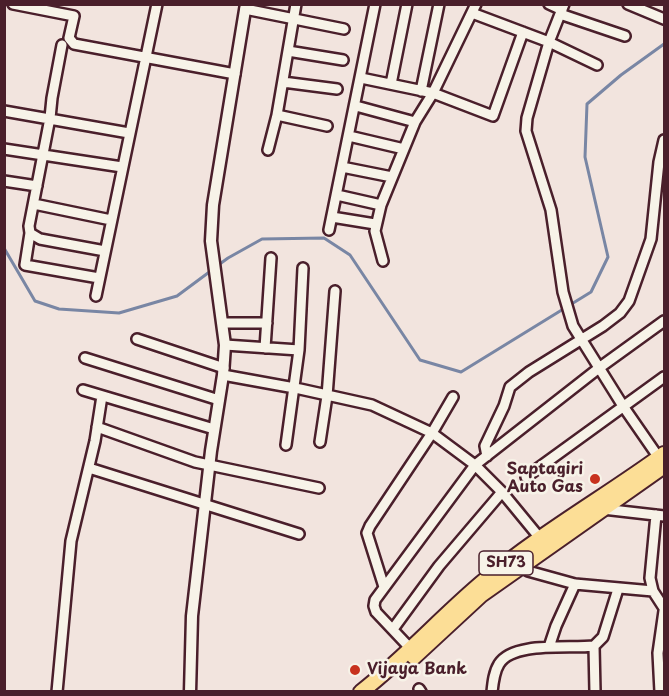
<!DOCTYPE html>
<html>
<head>
<meta charset="utf-8">
<style>
	body { margin:0 }
	#map { position:relative; width:669px; height:696px; overflow:hidden; background:#f2e4de; font-family:"Playpen Sans",sans-serif }
	canvas { display:block }
	.frame { position:absolute; inset:0; border:6px solid #4a1f2b; pointer-events:none }
</style>
</head>
<body>
<div id="map">
<canvas width="669" height="696"></canvas>
<div class="frame"></div>
</div>
<script>
const ctx = document.querySelector('canvas').getContext('2d');
ctx.lineJoin = 'round';
function strokePath(path, color, width, dash) { ctx.strokeStyle = color; ctx.lineWidth = width; ctx.lineCap = dash ? 'butt' : 'round'; ctx.setLineDash(dash || []); ctx.stroke(path); }
function drawText(font, color, halo, rows, align = 'center') {
  ctx.font = font + ' "Playpen Sans",sans-serif'; ctx.lineWidth = 5; ctx.setLineDash([]); ctx.textBaseline = 'middle'; ctx.strokeStyle = halo; ctx.fillStyle = color; for (const [text, x, y, turn = 0] of rows) {
    ctx.save(); ctx.translate(x, y); ctx.rotate((+turn || 0) * Math.PI / 180); ctx.textAlign = isNaN(turn) ? turn : align; if (halo) ctx.strokeText(text, 0, 0); ctx.fillText(text, 0, 0); ctx.restore();
  }
}
const stream = new Path2D(`
	M 4,248 L 35,301 L 59,309 L 119,313 L 177,296 L 212,270
	M 217,266 L 228,258 L 262,239 L 324,238 L 350,255 L 420,360 L 461,372 L 591,292 L 608,257 L 585,157 L 587,104 L 621,75 L 664,44`);
const minor = new Path2D(`
	M 13,4 L 74,16 L 69,38 L 74,44 L 235,74
	M 549,4 L 562,10
	M 564,4 L 549,42 L 527,118 L 526,131 L 551,210 L 563,292 L 573,326 L 623,406 L 659,458
	M 628,4 L 664,19
	M 245,9 L 344,29
	M 472,13 L 549,42 L 597,65
	M 560,14 L 625,36
	M 62,45 L 52,98 L 50,118 L 29,226 L 30,233 L 40,239 L 105,251
	M 288,51 L 343,60
	M 361,78 L 433,93 L 493,116 L 523,32
	M 283,82 L 337,89
	M 391,84 L 407,4
	M 421,91 L 439,4
	M 356,106 L 415,122
	M 4,111 L 129,133
	M 277,115 L 327,126
	M 349,136 L 404,149
	M 4,149 L 122,167
	M 268,150 L 277,115 L 296,4
	M 342,167 L 392,177
	M 4,181 L 37,186
	M 337,195 L 381,205
	M 34,204 L 111,220
	M 332,217 L 375,224
	M 329,230 L 375,4
	M 30,233 L 25,265 L 99,278
	M 383,261 L 375,231 L 381,205 L 415,122 L 433,93 L 476,4
	M 96,296 L 157,4
	M 223,323 L 267,323
	M 137,339 L 224,368
	M 225,345 L 299,350
	M 265,348 L 271,258
	M 85,358 L 219,400
	M 223,375 L 300,389 L 372,405 L 432,433 L 475,465 L 502,492 L 539,537
	M 83,390 L 214,429
	M 97,427 L 195,462 L 319,488
	M 320,442 L 327,396 L 335,291
	M 286,445 L 299,350 L 303,268
	M 487,456 L 485,446 L 504,406 L 510,387 L 529,372 L 603,326 L 620,313 L 629,301 L 651,239 L 659,162 L 664,140
	M 89,468 L 299,534
	M 526,477 L 664,377
	M 603,509 L 664,516
	M 656,515 L 650,578 L 653,591 L 664,608
	M 521,566 L 528,571 L 575,584 L 653,591
	M 384,587 L 367,533 L 370,526 L 432,433 L 453,397
	M 393,629 L 439,566 L 502,492
	M 594,646 L 595,692
	M 549,647 L 556,626 L 575,584
	M 410,648 L 376,612 L 374,606 L 375,600 L 475,465 L 599,368 L 664,321
	M 419,689 L 421,692
	M 57,692 L 71,541 L 95,441 L 102,396
	M 492,692 C 493,682 494,672 499,664 C 513,641 570,649 594,646 L 603,637 L 618,589
	M 660,692 L 658,653 L 664,611`);
const tertiary = new Path2D(`
	M 190,692 L 192,616 L 211,451 L 223,375 L 225,345 L 211,241 L 213,205 L 246,4`);
const primary = new Path2D(`
	M 414,657 L 481,595 L 664,466
	M 361,692 C 405,658 442,616 484,581 C 541,533 605,497 664,454`);
const markers = [
	[595,479,6,"#c8321e"],
	[355,670,6,"#c8321e"]
];
const shields = [
	[506,563,54]
];
const shieldNames = [
	["SH73",506,563]
];
const poiNames = [
	["Saptagiri",583,470],
	["Auto Gas",583,488],
	["Vijaya Bank",367,670,"left"]
];
strokePath(stream, '#7986a4', 3);
strokePath(minor, '#4a1f2b', 14);
strokePath(tertiary, '#4a1f2b', 15);
strokePath(primary, '#4a1f2b', 18);
strokePath(minor, '#f7f3e8', 9);
strokePath(tertiary, '#f7f3e8', 10);
strokePath(primary, '#fcde96', 14);
for (const [x, y, r, color] of markers) { const dot = new Path2D(); dot.arc(x, y, r, 0, 2 * Math.PI); ctx.fillStyle = color; ctx.fill(dot); strokePath(dot, '#f7f3e8', 2); }
for (const [x, y, w] of shields) { const box = new Path2D(); box.roundRect(x - w / 2, y - 12, w, 24, 4.5); ctx.fillStyle = '#f7f3e8'; ctx.fill(box); strokePath(box, '#4a1f2b', 1.5); }
drawText('bold 15px', '#4a1f2b', null, shieldNames);
drawText('bold 16px', '#4a1f2b', '#f7f3e8', poiNames, 'right');
</script>
</body>
</html>
